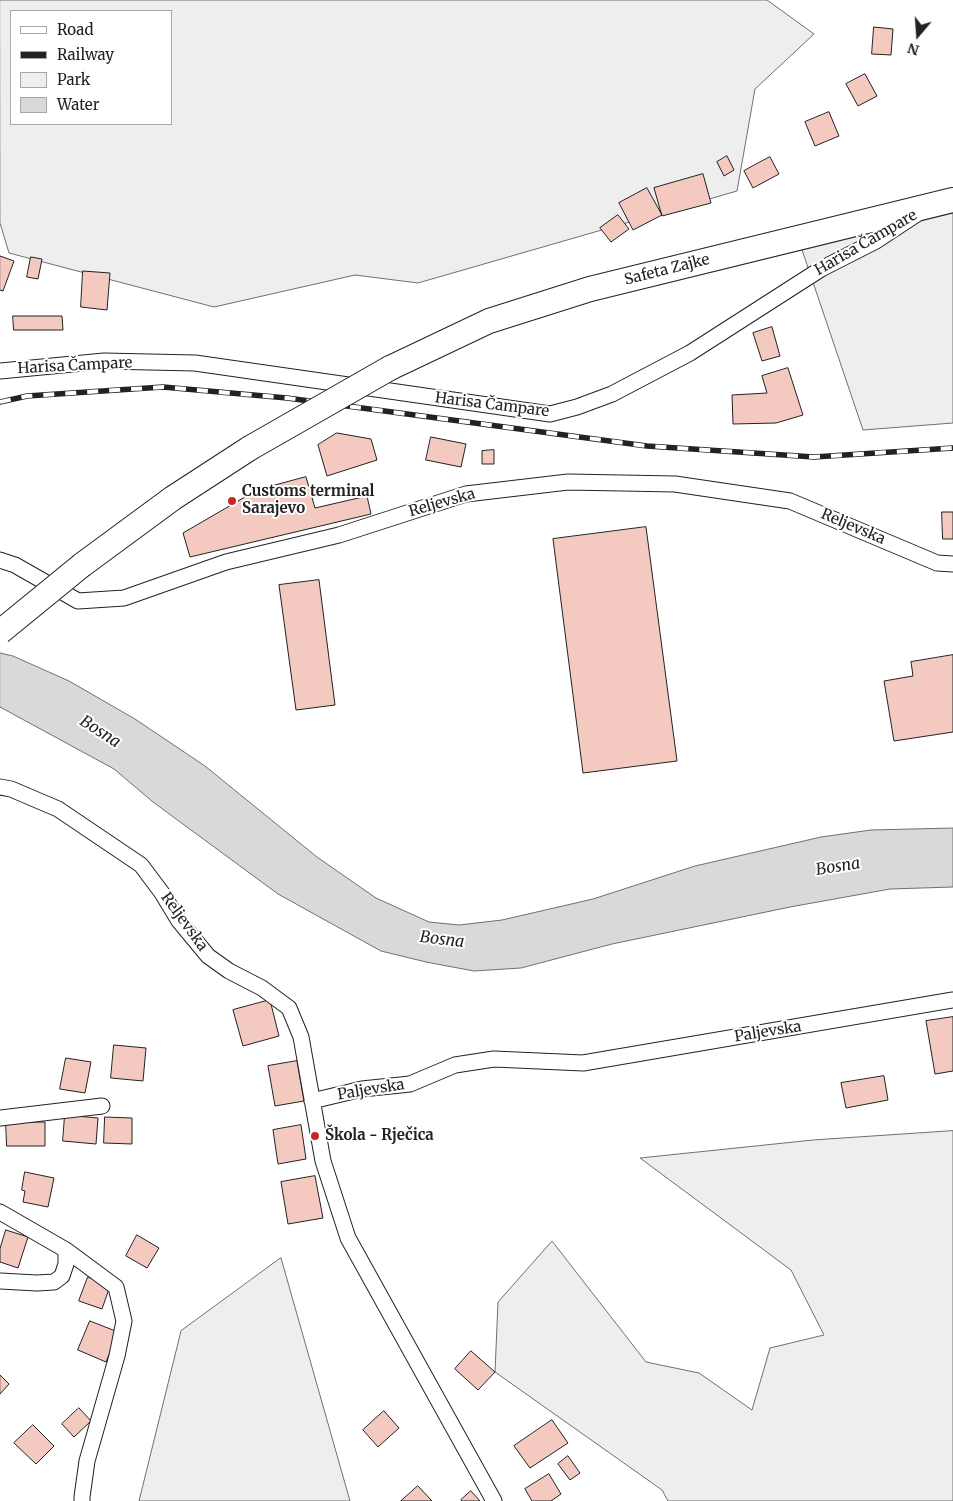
<!DOCTYPE html>
<html>
<head>
<meta charset="utf-8">
<style>
	body { margin:0 }
	#map { position:relative; width:953px; height:1501px; overflow:hidden; background:#fff; font-family:Merriweather,serif }
	canvas { display:block }
	.legend { position:absolute; left:10px; top:10px; width:162px; height:115px; box-sizing:border-box; background:#fff; border:1px solid #a7a7a7; margin:0; padding:6px 9px; list-style:none; font-size:15px; color:#222 }
	.legend li { display:flex; align-items:center; gap:10px; height:25px }
	.legend b { width:25px; border:1px solid #a7a7a7 }
	.north { position:absolute; left:893px; top:10px; width:50px; height:50px; -webkit-text-stroke:4px #fff; paint-order:stroke; rotate:198deg; font-size:14px; font-weight:700; line-height:20px; text-align:center; color:#222 }
	.north::after { content:''; display:block; margin:auto; width:18px; height:22px; background:#222; clip-path:polygon(50% 0,100% 100%,50% 72%,0 100%) }
</style>
</head>
<body>
<div id="map">
<canvas width="953" height="1501"></canvas>
<ul class="legend">
<li><b style="height:6px;background:#fff"></b>Road</li>
<li><b style="height:6px;background:#222"></b>Railway</li>
<li><b style="height:14px;background:#eee"></b>Park</li>
<li><b style="height:14px;background:#d9d9d9"></b>Water</li>
</ul>
<div class="north">N</div>
</div>
<script>
const ctx = document.querySelector('canvas').getContext('2d');
ctx.lineJoin = 'round';
function fillPath(path, color) { ctx.fillStyle = color; ctx.fill(path, 'evenodd'); }
function strokePath(path, color, width, dash) { ctx.strokeStyle = color; ctx.lineWidth = width; ctx.lineCap = dash ? 'butt' : 'round'; ctx.setLineDash(dash || []); ctx.stroke(path); }
function drawText(font, color, halo, rows, align = 'center') {
  ctx.font = font + ' Merriweather,serif'; ctx.lineWidth = 4; ctx.setLineDash([]); ctx.textBaseline = 'middle'; ctx.strokeStyle = halo; ctx.fillStyle = color; for (const [text, x, y, turn = 0] of rows) {
    ctx.save(); ctx.translate(x, y); ctx.rotate((+turn || 0) * Math.PI / 180); ctx.textAlign = isNaN(turn) ? turn : align; if (halo) ctx.strokeText(text, 0, 0); ctx.fillText(text, 0, 0); ctx.restore();
  }
}
const green = new Path2D(`
	M 0,0 L 767,0 L 814,34 L 755,89 L 737,191 L 418,283 L 355,275 L 214,307 L 9,253 L 0,223 ZM 11,11 L 171,11 L 171,124 L 11,124 Z
	M 953,200 L 953,423 L 863,430 L 798,238 Z
	M 953,1131 L 953,1501 L 668,1501 L 662,1490 L 495,1372 L 498,1302 L 552,1241 L 646,1362 L 699,1373 L 752,1410 L 770,1348 L 824,1335 L 791,1270 L 640,1158 L 813,1140 Z
	M 281,1258 L 350,1501 L 139,1501 L 181,1331 Z`);
const water = new Path2D(`
	M 0,653 L 13,656 L 69,681 L 135,719 L 205,766 L 317,857 L 376,898 L 429,922 L 459,925 L 502,920 L 593,899 L 695,866 L 821,837 L 871,830 L 953,828 L 953,887 L 890,889 L 790,907 L 612,944 L 521,968 L 474,971 L 426,962 L 381,951 L 278,894 L 153,802 L 114,769 L 0,707 Z`);
const building = new Path2D(`
	M 874,27 L 893,29 L 891,55 L 872,54 Z
	M 865,74 L 877,96 L 858,106 L 846,84 Z
	M 829,112 L 839,136 L 815,146 L 805,122 Z
	M 727,156 L 734,170 L 724,176 L 717,162 Z
	M 770,157 L 779,174 L 753,188 L 744,171 Z
	M 703,174 L 711,203 L 662,216 L 654,188 Z
	M 647,188 L 662,215 L 633,230 L 619,203 Z
	M 618,215 L 629,229 L 611,242 L 600,228 Z
	M 0,256 L 14,261 L 3,291 L 0,290 Z
	M 31,257 L 42,259 L 38,279 L 27,277 Z
	M 83,271 L 110,273 L 107,310 L 81,307 Z
	M 13,316 L 62,316 L 63,330 L 14,330 Z
	M 772,327 L 780,356 L 762,361 L 753,333 Z
	M 788,368 L 803,415 L 776,423 L 733,424 L 732,395 L 767,393 L 762,376 Z
	M 337,433 L 371,439 L 377,460 L 327,476 L 318,445 Z
	M 431,437 L 466,444 L 461,467 L 426,460 Z
	M 494,450 L 494,464 L 482,464 L 482,451 Z
	M 306,477 L 315,508 L 367,496 L 371,514 L 190,557 L 183,533 L 257,490 Z
	M 942,512 L 953,512 L 953,539 L 943,539 Z
	M 646,527 L 677,761 L 583,773 L 553,539 Z
	M 319,580 L 335,705 L 296,710 L 279,585 Z
	M 953,655 L 953,732 L 894,741 L 884,681 L 913,676 L 911,662 Z
	M 270,1000 L 279,1036 L 243,1046 L 233,1010 Z
	M 953,1017 L 953,1071 L 935,1074 L 926,1021 Z
	M 114,1045 L 146,1048 L 143,1081 L 111,1078 Z
	M 66,1058 L 91,1062 L 85,1093 L 60,1089 Z
	M 297,1061 L 304,1101 L 275,1106 L 268,1066 Z
	M 884,1076 L 888,1100 L 846,1108 L 841,1083 Z
	M 65,1115 L 98,1118 L 96,1144 L 63,1141 Z
	M 105,1117 L 132,1118 L 132,1144 L 104,1143 Z
	M 6,1122 L 45,1122 L 45,1146 L 7,1146 Z
	M 301,1125 L 306,1159 L 278,1164 L 273,1130 Z
	M 25,1172 L 54,1178 L 48,1207 L 23,1202 L 25,1191 L 22,1190 Z
	M 315,1176 L 323,1218 L 288,1224 L 281,1182 Z
	M 6,1230 L 28,1237 L 18,1268 L 0,1262 L 0,1249 Z
	M 137,1235 L 159,1248 L 147,1268 L 126,1256 Z
	M 88,1277 L 110,1286 L 102,1309 L 79,1301 Z
	M 90,1321 L 118,1332 L 106,1362 L 78,1350 Z
	M 471,1351 L 495,1372 L 478,1390 L 455,1369 Z
	M 0,1375 L 9,1384 L 0,1394 Z
	M 79,1408 L 91,1421 L 74,1437 L 62,1424 Z
	M 384,1411 L 399,1428 L 378,1447 L 363,1430 Z
	M 552,1420 L 568,1443 L 530,1468 L 514,1446 Z
	M 33,1425 L 54,1446 L 36,1464 L 14,1443 Z
	M 568,1456 L 580,1473 L 570,1480 L 558,1464 Z
	M 549,1474 L 561,1494 L 551,1501 L 532,1501 L 525,1489 Z
	M 418,1486 L 432,1501 L 401,1501 Z
	M 471,1491 L 480,1501 L 462,1501 L 461,1500 Z`);
const minor = new Path2D(`
	M 0,371 L 104,361 L 195,363 L 550,414 L 577,407 L 612,394 L 690,353 L 821,269 L 876,241 L 917,214
	M 0,560 L 15,565 L 78,601 L 124,598 L 226,562 L 339,535 L 466,494 L 568,482 L 675,484 L 790,501 L 937,563 L 953,564
	M 0,787 L 11,789 L 58,809 L 141,865 L 162,893 L 179,921 L 208,956 L 229,971 L 262,988 L 289,1008 L 301,1037 L 323,1161 L 348,1238 L 494,1501
	M 312,1101 L 362,1089 L 410,1084 L 455,1065 L 494,1059 L 583,1063 L 953,1000
	M 0,1118 L 102,1106
	M 0,1212 L 66,1250 L 116,1287 L 124,1321 L 117,1356 L 87,1461 L 82,1497 L 82,1501
	M 0,1281 L 37,1283 L 54,1282 L 62,1276 L 66,1264 L 66,1250`);
const primary = new Path2D(`
	M 390,368 L 489,321 L 590,289 L 953,200
	M 82,565 L 173,498 L 250,448`);
const rail = new Path2D(`
	M 0,402 L 27,396 L 163,387 L 287,398 L 647,446 L 814,457 L 953,448`);
const primaryBridge = new Path2D(`
	M 250,448 L 390,368
	M 0,632 L 82,565`);
const markers = [
	[232,501,5,"#c62828"],
	[315,1136,5,"#c62828"]
];
const streetNames = [
	["Harisa Čampare",866,243,-30],
	["Safeta Zajke",667,270,-14],
	["Harisa Čampare",75,366,-3],
	["Harisa Čampare",492,405,7],
	["Reljevska",442,503,-16],
	["Reljevska",853,527,23],
	["Reljevska",184,922,54],
	["Paljevska",768,1032,-9],
	["Paljevska",371,1090,-9]
];
const poiNames = [
	["Customs terminal",242,492],
	["Sarajevo",242,509],
	["Škola - Rječica",325,1136]
];
const waterNames = [
	["Bosna",100,732,33],
	["Bosna",838,867,-9],
	["Bosna",442,940,7]
];
fillPath(green, '#eee');
strokePath(green, '#6f6f6f', 1);
fillPath(water, '#d9d9d9');
strokePath(water, '#6f6f6f', 1);
fillPath(building, '#f3c9c0');
strokePath(building, '#222', 1);
strokePath(minor, '#222', 17);
strokePath(primary, '#222', 26);
strokePath(minor, '#fff', 15);
strokePath(primary, '#fff', 24);
strokePath(rail, '#222', 5.5);
strokePath(rail, '#fff', 4, [11]);
strokePath(primaryBridge, '#222', 26, []);
strokePath(primaryBridge, '#fff', 24);
for (const [x, y, r, color] of markers) { const dot = new Path2D(); dot.arc(x, y, r, 0, 2 * Math.PI); ctx.fillStyle = color; ctx.fill(dot); strokePath(dot, '#fff', 2); }
drawText('15px', '#222', '#fff', streetNames);
drawText('bold 15px', '#222', '#fff', poiNames, 'left');
drawText('italic 16px', '#222', '#fff', waterNames);
</script>
</body>
</html>
